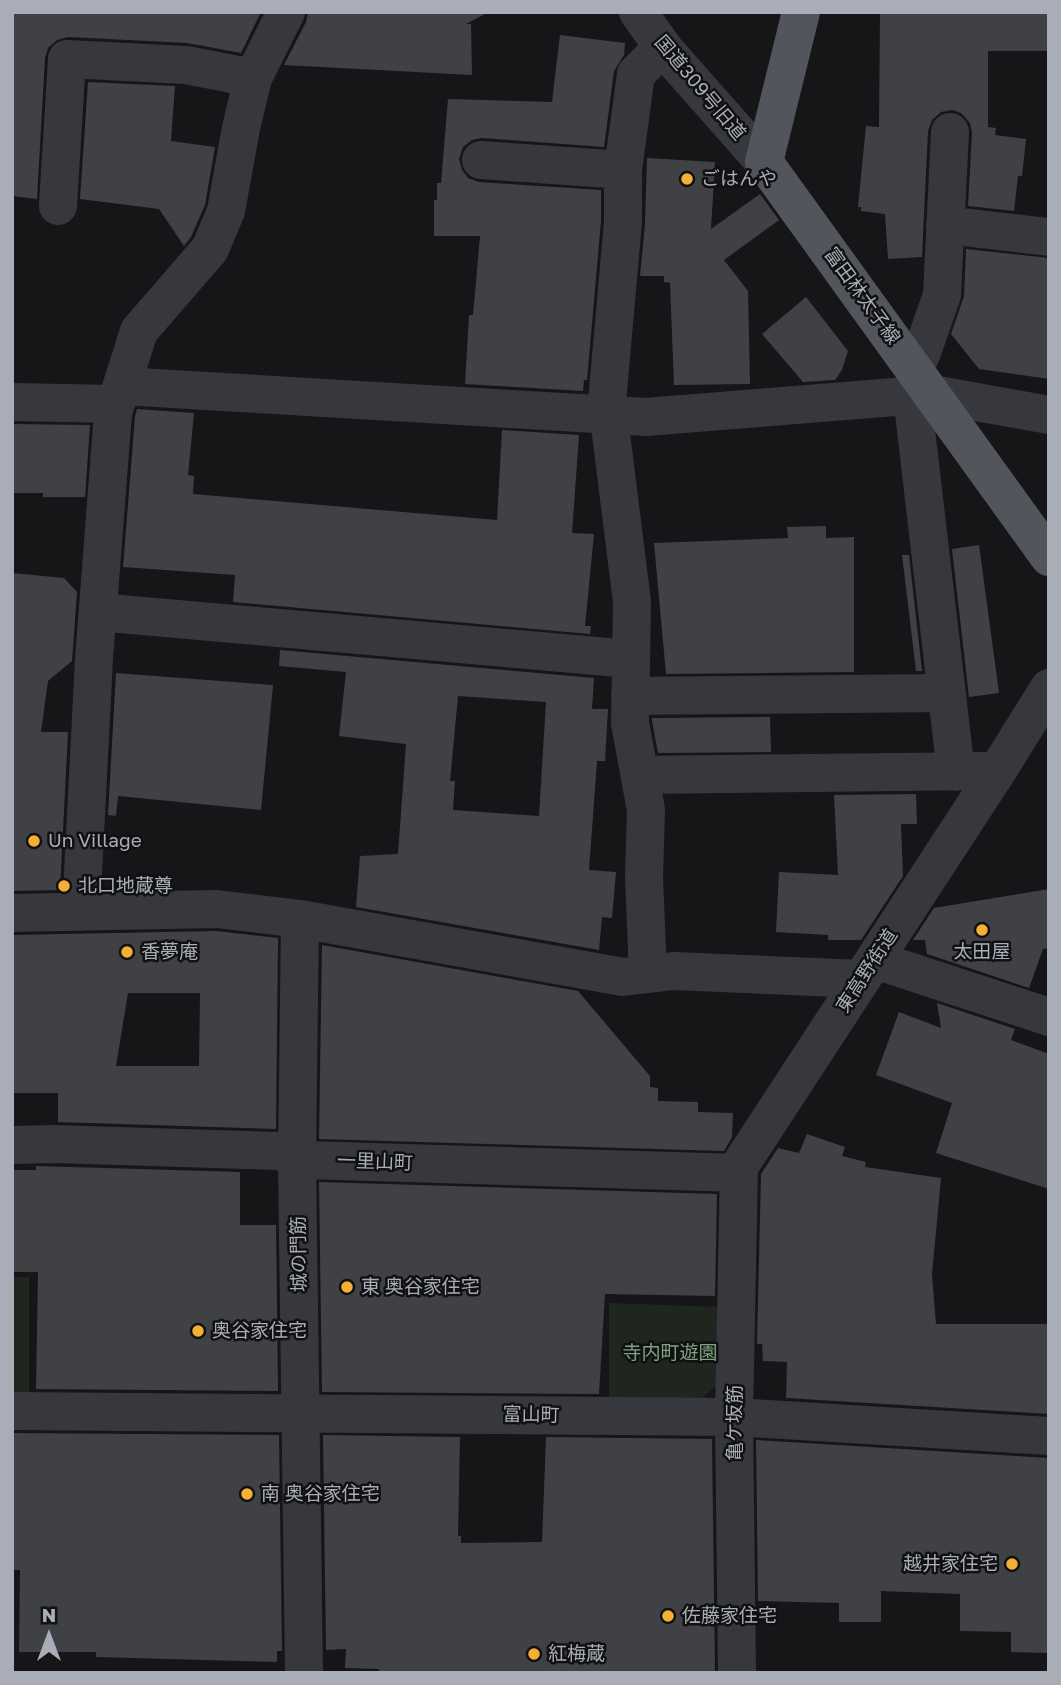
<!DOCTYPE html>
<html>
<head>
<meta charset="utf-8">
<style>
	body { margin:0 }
	#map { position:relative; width:1061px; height:1685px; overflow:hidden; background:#161618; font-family:"Golos Text",sans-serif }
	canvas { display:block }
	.frame { position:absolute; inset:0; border:14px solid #a8adb8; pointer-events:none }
	.north { position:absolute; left:14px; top:1601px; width:70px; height:70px; -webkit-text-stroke:5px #111113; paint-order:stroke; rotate:0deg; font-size:19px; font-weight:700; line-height:28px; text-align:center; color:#a8adb8 }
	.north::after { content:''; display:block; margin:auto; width:24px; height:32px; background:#a8adb8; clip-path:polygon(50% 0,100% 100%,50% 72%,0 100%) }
</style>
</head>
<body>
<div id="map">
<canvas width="1061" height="1685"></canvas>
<div class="frame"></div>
<div class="north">N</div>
</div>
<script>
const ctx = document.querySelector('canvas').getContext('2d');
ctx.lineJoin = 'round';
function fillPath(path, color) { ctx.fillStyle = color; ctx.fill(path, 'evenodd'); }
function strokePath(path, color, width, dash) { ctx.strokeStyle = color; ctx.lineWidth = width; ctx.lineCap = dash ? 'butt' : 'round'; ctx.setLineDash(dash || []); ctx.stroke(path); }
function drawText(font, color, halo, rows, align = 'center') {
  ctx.font = font + ' "Golos Text","Noto Sans JP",sans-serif'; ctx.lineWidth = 5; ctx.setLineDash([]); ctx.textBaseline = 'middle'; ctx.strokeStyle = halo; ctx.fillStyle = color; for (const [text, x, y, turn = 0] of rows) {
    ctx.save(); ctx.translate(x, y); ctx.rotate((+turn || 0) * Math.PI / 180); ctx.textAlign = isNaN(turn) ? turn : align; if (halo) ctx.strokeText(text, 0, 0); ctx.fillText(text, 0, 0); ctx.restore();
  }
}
const green = new Path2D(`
	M 12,1277 L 29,1277 L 29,1393 L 12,1392 Z
	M 609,1303 L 722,1307 L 721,1382 L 698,1401 L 609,1400 Z`);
const building = new Path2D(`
	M 12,12 L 261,12 L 241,53 L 187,43 L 68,37 L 57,40 L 48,48 L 45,58 L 37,199 L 12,196 Z
	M 308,12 L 489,12 L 466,24 L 471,24 L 472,75 L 284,65 L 306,22 Z
	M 880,12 L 1049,12 L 1049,51 L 988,51 L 988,127 L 996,128 L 995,135 L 1026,139 L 1022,176 L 1018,176 L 1014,211 L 968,206 L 972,133 L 970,123 L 961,113 L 952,110 L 941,112 L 932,120 L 928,131 L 922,257 L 888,259 L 885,214 L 861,211 L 861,207 L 858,207 L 866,126 L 879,127 Z
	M 560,35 L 625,43 L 624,55 L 614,71 L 604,147 L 482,138 L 472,140 L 463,147 L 459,159 L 462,170 L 468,178 L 479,182 L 601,190 L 601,221 L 587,380 L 584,380 L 583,391 L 465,384 L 469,315 L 473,315 L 480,236 L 434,236 L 434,200 L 437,200 L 437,183 L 441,183 L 448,99 L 552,102 Z
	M 88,82 L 175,86 L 171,141 L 215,147 L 205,205 L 191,237 L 184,246 L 159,209 L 80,199 Z
	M 647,158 L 715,162 L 711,229 L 760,194 L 779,220 L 724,260 L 748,291 L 750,384 L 674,385 L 670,283 L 664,282 L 664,276 L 640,276 L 645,224 Z
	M 966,249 L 1049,258 L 1049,379 L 979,369 L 951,334 L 964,296 Z
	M 806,297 L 848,351 L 842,370 L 835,380 L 803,382 L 762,334 Z
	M 137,409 L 194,413 L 188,475 L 194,476 L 193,494 L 497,520 L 502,430 L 579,435 L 572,533 L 594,534 L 585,626 L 591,626 L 590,634 L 233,602 L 235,575 L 123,567 L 135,417 Z
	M 12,424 L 90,425 L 85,497 L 43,497 L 43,493 L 12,493 Z
	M 826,526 L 826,538 L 854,537 L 854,672 L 666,674 L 654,543 L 788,538 L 787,527 Z
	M 979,545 L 999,693 L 969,697 L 952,549 Z
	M 902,555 L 909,555 L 922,671 L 916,671 Z
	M 12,573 L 64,578 L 77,592 L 72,661 L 48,681 L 41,732 L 68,732 L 60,890 L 12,891 Z
	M 280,650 L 594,678 L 592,709 L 608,709 L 605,761 L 597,761 L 589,870 L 616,872 L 612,918 L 602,917 L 599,950 L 356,907 L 360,856 L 398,854 L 406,744 L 339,736 L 346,672 L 279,666 ZM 458,696 L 546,702 L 539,816 L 453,810 L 455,781 L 450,781 Z
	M 116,673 L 273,685 L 261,810 L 118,796 L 116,816 L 108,815 Z
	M 770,717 L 771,752 L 658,753 L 652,721 L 652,718 Z
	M 916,794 L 917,824 L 901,824 L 903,876 L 861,940 L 828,940 L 828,935 L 776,932 L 779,872 L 838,875 L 834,795 Z
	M 1049,889 L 1049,948 L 1043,949 L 1029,988 L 927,954 L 925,940 L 913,940 L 934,908 Z
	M 216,931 L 278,938 L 276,1129 L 58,1122 L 58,1093 L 12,1093 L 12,935 ZM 128,993 L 200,993 L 199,1066 L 116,1066 Z
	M 322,945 L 578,991 L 650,1076 L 650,1087 L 658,1088 L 658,1101 L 698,1102 L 698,1112 L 733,1113 L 732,1137 L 724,1151 L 319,1139 Z
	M 937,1003 L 1015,1029 L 1011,1040 L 1049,1054 L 1049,1189 L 936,1153 L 952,1103 L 876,1075 L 899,1012 L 941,1028 Z
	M 807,1134 L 845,1147 L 842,1156 L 866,1162 L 865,1167 L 941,1178 L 932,1274 L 936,1324 L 1049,1324 L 1049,1414 L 786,1398 L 787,1362 L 763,1361 L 762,1344 L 757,1344 L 761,1174 L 778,1148 L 799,1153 Z
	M 36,1166 L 240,1172 L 240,1225 L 276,1225 L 278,1391 L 36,1389 L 38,1272 L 12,1272 L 12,1170 L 36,1170 Z
	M 319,1182 L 717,1194 L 715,1296 L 605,1294 L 599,1394 L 322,1392 Z
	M 12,1433 L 279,1435 L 282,1651 L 277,1651 L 277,1662 L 96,1657 L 96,1652 L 19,1652 L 20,1570 L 12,1570 Z
	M 323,1435 L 460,1437 L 458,1536 L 461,1536 L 461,1543 L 542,1542 L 546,1437 L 712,1439 L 715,1673 L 379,1673 L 379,1669 L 345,1668 L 346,1649 L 326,1650 Z
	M 756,1440 L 1049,1458 L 1049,1653 L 1011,1652 L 1011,1632 L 960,1631 L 960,1594 L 881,1591 L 881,1622 L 839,1622 L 839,1603 L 758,1601 Z`);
const path = new Path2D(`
	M 198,25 L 200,12`);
const minor = new Path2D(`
	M 638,12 L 665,50 L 764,162
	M 481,160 L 623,170
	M 58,206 L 67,59 L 186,65 L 253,78
	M 945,225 L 1049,237
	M 910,363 L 921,355 L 942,295 L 950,132
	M 122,386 L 646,417 L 932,394 L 1049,415
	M 932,394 L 914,413 L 956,772
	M 12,402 L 116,404
	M 98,612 L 630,659
	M 630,696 L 947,693
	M 640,775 L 982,771
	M 81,912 L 94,659 L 113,413 L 139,331 L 210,249 L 226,211 L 241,128 L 253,78 L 286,12
	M 12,913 L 217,909 L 300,919 L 623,977 L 674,971 L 862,979
	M 300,919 L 297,1160 L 304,1673
	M 875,960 L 1049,1017
	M 648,974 L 644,877 L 646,810 L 630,723 L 632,602 L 607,402 L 623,222 L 623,170 L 636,74 L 663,47
	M 12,1145 L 53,1144 L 279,1151 L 306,1160 L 739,1173
	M 12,1411 L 734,1417 L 1049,1436
	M 737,1673 L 734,1417 L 739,1167 L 998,770 L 1049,688`);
const major = new Path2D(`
	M 801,12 L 764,162 L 1049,557`);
const markers = [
	[687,179,7,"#f2b134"],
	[34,841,7,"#f2b134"],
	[64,886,7,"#f2b134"],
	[982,930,7,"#f2b134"],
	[127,952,7,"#f2b134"],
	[347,1287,7,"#f2b134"],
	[198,1331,7,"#f2b134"],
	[247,1494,7,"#f2b134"],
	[1012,1564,7,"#f2b134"],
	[668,1616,7,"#f2b134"],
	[534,1654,7,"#f2b134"]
];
const streetNames = [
	["国道309号旧道",700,88,50],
	["富田林太子線",862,296,54],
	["東高野街道",867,971,-57],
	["一里山町",375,1162,2],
	["城の門筋",299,1254,-91],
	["富山町",531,1415,1],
	["亀ケ坂筋",735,1423,-90]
];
const poiNames = [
	["ごはんや",701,179],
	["Un Village",48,841],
	["北口地蔵尊",78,886],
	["香夢庵",141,952],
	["太田屋",982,952,"center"],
	["東 奥谷家住宅",361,1287],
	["奥谷家住宅",212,1331],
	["南 奥谷家住宅",261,1494],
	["越井家住宅",998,1564,"right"],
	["佐藤家住宅",682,1616],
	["紅梅蔵",548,1654]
];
const parkNames = [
	["寺内町遊園",670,1353]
];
fillPath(green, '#1e261f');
fillPath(building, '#404145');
strokePath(path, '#3d3f44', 4.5, [3.5, 5]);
strokePath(minor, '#37383d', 38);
strokePath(major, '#53555c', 38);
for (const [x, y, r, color] of markers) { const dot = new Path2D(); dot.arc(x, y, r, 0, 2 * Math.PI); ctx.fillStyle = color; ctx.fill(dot); strokePath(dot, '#111113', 2.5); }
drawText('19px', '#a8adb8', '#111113', streetNames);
drawText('19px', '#a8adb8', '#111113', poiNames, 'left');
drawText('19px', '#7fa381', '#111113', parkNames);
</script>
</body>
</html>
